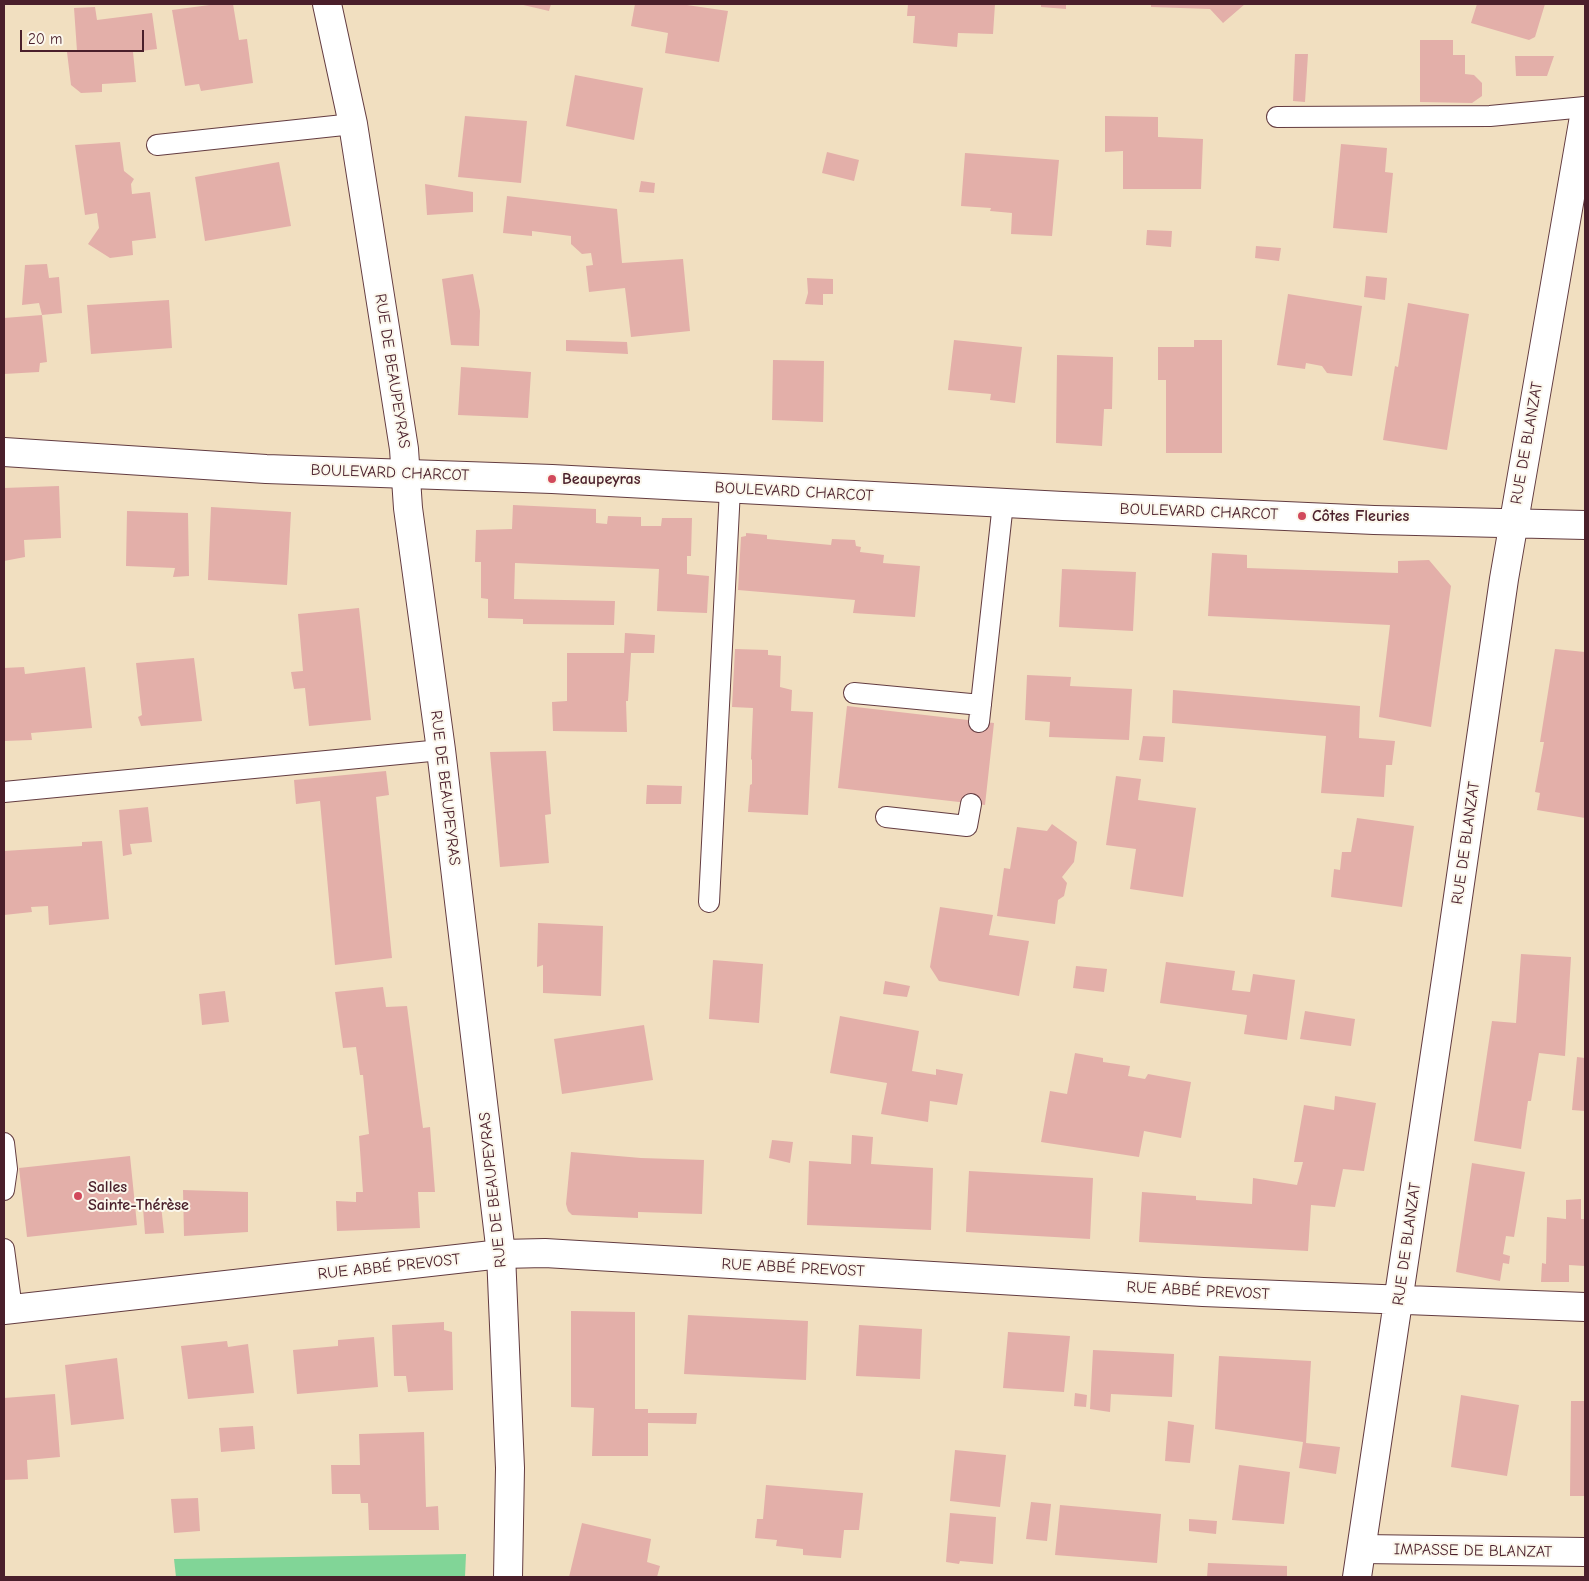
<!DOCTYPE html>
<html>
<head>
<meta charset="utf-8">
<style>
	body { margin:0 }
	#map { position:relative; width:1589px; height:1581px; overflow:hidden; background:#f1dfc0; font-family:"Comic Neue",sans-serif }
	canvas { display:block }
	.frame { position:absolute; inset:0; border:5px solid #4a1f2b; pointer-events:none }
	.scale { position:absolute; left:20px; top:30px; width:124px; height:22px; box-sizing:border-box; border:2px solid #4a1f2b; border-top:0; padding-left:6px; font-size:15px; line-height:18px; white-space:nowrap; color:#4a1f2b; -webkit-text-stroke:4px #fbf7ec; paint-order:stroke }
</style>
</head>
<body>
<div id="map">
<canvas width="1589" height="1581"></canvas>
<div class="frame"></div>
<div class="scale">20 m</div>
</div>
<script>
const ctx = document.querySelector('canvas').getContext('2d');
ctx.lineJoin = 'round';
function fillPath(path, color) { ctx.fillStyle = color; ctx.fill(path, 'evenodd'); }
function strokePath(path, color, width, dash) { ctx.strokeStyle = color; ctx.lineWidth = width; ctx.lineCap = dash ? 'butt' : 'round'; ctx.setLineDash(dash || []); ctx.stroke(path); }
function drawText(font, color, halo, rows, align = 'center') {
  ctx.font = font + ' "Comic Neue",sans-serif'; ctx.lineWidth = 4; ctx.setLineDash([]); ctx.textBaseline = 'middle'; ctx.strokeStyle = halo; ctx.fillStyle = color; for (const [text, x, y, turn = 0] of rows) {
    ctx.save(); ctx.translate(x, y); ctx.rotate((+turn || 0) * Math.PI / 180); ctx.textAlign = isNaN(turn) ? turn : align; if (halo) ctx.strokeText(text, 0, 0); ctx.fillText(text, 0, 0); ctx.restore();
  }
}
const green = new Path2D(`
	M 466,1554 L 465,1577 L 176,1577 L 174,1559 Z`);
const building = new Path2D(`
	M 217,4 L 233,4 L 239,40 L 247,39 L 253,83 L 201,91 L 199,84 L 185,86 L 172,10 Z
	M 519,4 L 551,4 L 549,11 Z
	M 635,4 L 680,4 L 728,11 L 719,62 L 665,53 L 668,33 L 631,26 Z
	M 908,4 L 995,4 L 993,34 L 958,33 L 957,47 L 913,43 L 915,16 L 907,16 Z
	M 1041,4 L 1066,4 L 1066,9 L 1041,7 Z
	M 1151,4 L 1245,4 L 1223,23 L 1210,9 L 1151,7 Z
	M 1477,4 L 1545,4 L 1535,37 L 1529,40 L 1471,23 Z
	M 95,7 L 97,20 L 152,13 L 157,49 L 133,52 L 136,82 L 102,84 L 102,92 L 81,93 L 71,85 L 67,52 L 77,51 L 74,8 Z
	M 1420,40 L 1453,40 L 1453,55 L 1465,55 L 1465,74 L 1474,75 L 1482,83 L 1482,96 L 1472,103 L 1420,102 Z
	M 1295,54 L 1308,54 L 1305,102 L 1293,101 Z
	M 1515,56 L 1554,56 L 1547,76 L 1516,76 Z
	M 575,75 L 643,88 L 634,140 L 566,126 Z
	M 465,116 L 527,121 L 521,183 L 458,177 Z
	M 1105,116 L 1158,117 L 1158,137 L 1203,139 L 1201,189 L 1123,189 L 1123,151 L 1105,152 Z
	M 120,142 L 124,171 L 134,179 L 131,184 L 132,194 L 150,192 L 156,238 L 132,241 L 133,255 L 110,258 L 88,244 L 99,228 L 97,213 L 85,215 L 75,145 Z
	M 1341,144 L 1387,148 L 1385,172 L 1393,173 L 1387,233 L 1333,228 Z
	M 827,152 L 859,160 L 854,181 L 822,173 Z
	M 965,153 L 1059,160 L 1052,236 L 1011,234 L 1012,213 L 990,211 L 991,208 L 961,206 Z
	M 279,162 L 291,226 L 205,241 L 195,177 Z
	M 641,181 L 655,183 L 654,193 L 639,192 Z
	M 425,184 L 473,192 L 473,212 L 427,215 Z
	M 507,196 L 617,209 L 622,263 L 683,259 L 690,331 L 631,337 L 625,288 L 589,292 L 586,266 L 593,265 L 591,253 L 582,254 L 571,244 L 571,236 L 532,231 L 532,236 L 503,233 Z
	M 1147,230 L 1172,231 L 1171,247 L 1146,245 Z
	M 1256,246 L 1281,248 L 1279,261 L 1255,258 Z
	M 47,264 L 49,278 L 59,277 L 62,313 L 42,315 L 39,303 L 22,305 L 25,265 Z
	M 473,274 L 480,311 L 479,346 L 451,345 L 442,279 Z
	M 1366,276 L 1387,278 L 1385,300 L 1364,297 Z
	M 807,278 L 833,279 L 833,294 L 823,294 L 823,305 L 805,304 L 808,293 Z
	M 1288,294 L 1362,306 L 1352,376 L 1327,373 L 1322,366 L 1306,363 L 1305,369 L 1277,365 Z
	M 169,300 L 172,348 L 91,354 L 87,305 Z
	M 1408,303 L 1469,314 L 1447,450 L 1383,440 L 1395,366 L 1398,367 Z
	M 42,315 L 47,362 L 40,363 L 39,372 L 4,374 L 4,318 Z
	M 566,340 L 627,342 L 628,354 L 566,351 Z
	M 954,340 L 1022,347 L 1015,403 L 990,400 L 991,394 L 948,390 Z
	M 1194,340 L 1222,340 L 1222,453 L 1166,453 L 1166,380 L 1158,380 L 1158,347 L 1194,347 Z
	M 1057,355 L 1113,357 L 1112,409 L 1104,409 L 1102,446 L 1056,443 Z
	M 773,360 L 824,361 L 823,422 L 772,420 Z
	M 461,367 L 531,372 L 528,418 L 458,415 Z
	M 59,486 L 61,538 L 24,540 L 25,557 L 4,561 L 4,488 Z
	M 513,505 L 596,509 L 596,523 L 607,524 L 608,516 L 641,517 L 641,526 L 661,526 L 662,518 L 692,518 L 691,556 L 687,556 L 687,574 L 709,576 L 707,613 L 657,611 L 659,569 L 515,563 L 514,599 L 615,601 L 614,625 L 523,624 L 523,619 L 488,618 L 488,599 L 481,598 L 481,562 L 475,562 L 476,530 L 512,529 Z
	M 211,507 L 291,512 L 287,585 L 208,580 Z
	M 127,511 L 188,513 L 189,576 L 173,577 L 175,568 L 126,566 Z
	M 746,533 L 767,535 L 767,539 L 831,545 L 832,539 L 855,540 L 856,546 L 861,547 L 860,552 L 884,555 L 883,563 L 920,566 L 915,617 L 853,613 L 855,600 L 738,590 L 741,537 L 746,536 Z
	M 1212,553 L 1247,555 L 1247,568 L 1398,573 L 1398,561 L 1429,560 L 1451,586 L 1431,727 L 1379,717 L 1390,625 L 1208,616 Z
	M 1062,569 L 1136,572 L 1133,631 L 1059,627 Z
	M 359,608 L 371,720 L 309,726 L 305,688 L 294,689 L 291,672 L 303,671 L 298,614 Z
	M 625,633 L 655,635 L 654,653 L 631,653 L 628,701 L 626,701 L 627,732 L 553,731 L 552,702 L 567,701 L 567,653 L 624,653 Z
	M 735,649 L 768,650 L 768,655 L 781,656 L 780,687 L 792,690 L 791,711 L 813,712 L 808,815 L 748,812 L 750,785 L 752,784 L 752,760 L 751,759 L 753,708 L 732,707 Z
	M 1555,649 L 1585,652 L 1585,818 L 1537,810 L 1540,793 L 1535,792 L 1544,742 L 1540,742 Z
	M 194,658 L 202,721 L 141,726 L 138,717 L 142,715 L 136,663 Z
	M 24,667 L 25,674 L 85,667 L 92,728 L 31,733 L 32,740 L 4,741 L 4,668 Z
	M 1027,675 L 1071,677 L 1070,686 L 1132,689 L 1129,740 L 1049,737 L 1050,722 L 1025,720 Z
	M 1173,690 L 1360,706 L 1359,738 L 1395,741 L 1392,765 L 1386,765 L 1384,797 L 1321,793 L 1326,736 L 1172,723 Z
	M 847,706 L 994,723 L 985,805 L 838,788 Z
	M 1143,736 L 1165,737 L 1163,762 L 1139,760 Z
	M 546,751 L 551,814 L 545,815 L 549,863 L 500,867 L 490,752 Z
	M 386,771 L 389,795 L 376,797 L 392,958 L 335,965 L 320,801 L 296,804 L 294,780 Z
	M 1116,776 L 1141,779 L 1138,800 L 1196,808 L 1183,897 L 1130,889 L 1136,849 L 1106,845 Z
	M 647,785 L 682,786 L 681,804 L 646,804 Z
	M 148,807 L 152,842 L 130,844 L 132,854 L 123,856 L 119,810 Z
	M 1357,818 L 1414,826 L 1402,907 L 1331,897 L 1334,869 L 1340,870 L 1342,852 L 1351,852 Z
	M 1052,824 L 1077,842 L 1074,862 L 1062,877 L 1067,883 L 1064,896 L 1058,900 L 1055,924 L 997,916 L 1004,868 L 1010,869 L 1017,827 L 1047,831 Z
	M 102,841 L 109,919 L 49,925 L 48,906 L 31,907 L 32,912 L 4,915 L 4,851 L 82,846 L 82,842 Z
	M 940,907 L 993,915 L 989,935 L 1029,941 L 1019,996 L 939,981 L 930,967 Z
	M 538,923 L 603,926 L 601,996 L 543,993 L 543,965 L 537,967 Z
	M 1521,954 L 1571,957 L 1565,1056 L 1539,1053 L 1531,1101 L 1528,1101 L 1521,1149 L 1474,1141 L 1492,1021 L 1516,1023 Z
	M 713,960 L 763,964 L 759,1023 L 709,1019 Z
	M 1166,962 L 1235,971 L 1232,990 L 1250,992 L 1253,974 L 1295,980 L 1287,1040 L 1244,1034 L 1247,1015 L 1160,1003 Z
	M 1076,966 L 1107,969 L 1104,992 L 1073,988 Z
	M 885,981 L 910,986 L 907,997 L 883,994 Z
	M 383,987 L 386,1007 L 407,1006 L 423,1128 L 430,1127 L 435,1192 L 418,1192 L 420,1228 L 337,1231 L 336,1201 L 356,1202 L 356,1192 L 363,1192 L 359,1136 L 369,1134 L 363,1075 L 360,1075 L 356,1047 L 343,1048 L 335,992 Z
	M 225,991 L 229,1022 L 202,1025 L 199,994 Z
	M 1305,1011 L 1355,1019 L 1351,1046 L 1300,1039 Z
	M 840,1016 L 919,1031 L 912,1071 L 936,1075 L 936,1069 L 963,1074 L 957,1105 L 930,1101 L 928,1122 L 881,1114 L 887,1083 L 830,1073 Z
	M 644,1025 L 653,1080 L 562,1094 L 554,1039 Z
	M 1075,1053 L 1103,1058 L 1103,1062 L 1130,1066 L 1128,1076 L 1145,1079 L 1148,1074 L 1191,1082 L 1181,1138 L 1144,1131 L 1139,1157 L 1041,1142 L 1050,1091 L 1067,1094 Z
	M 1577,1057 L 1585,1058 L 1585,1111 L 1572,1110 Z
	M 1335,1096 L 1376,1103 L 1364,1171 L 1343,1169 L 1335,1207 L 1311,1205 L 1308,1251 L 1139,1242 L 1142,1192 L 1196,1196 L 1196,1200 L 1252,1204 L 1253,1178 L 1297,1185 L 1303,1162 L 1294,1162 L 1304,1105 L 1334,1110 Z
	M 852,1135 L 873,1137 L 871,1164 L 933,1168 L 931,1230 L 807,1225 L 809,1161 L 851,1164 Z
	M 772,1140 L 793,1142 L 790,1163 L 769,1158 Z
	M 571,1152 L 641,1158 L 704,1160 L 702,1214 L 638,1212 L 638,1218 L 572,1215 L 568,1211 L 566,1204 Z
	M 130,1156 L 137,1225 L 27,1237 L 19,1168 Z
	M 1472,1163 L 1525,1172 L 1514,1237 L 1506,1236 L 1503,1254 L 1510,1256 L 1509,1264 L 1503,1263 L 1500,1281 L 1456,1272 Z
	M 969,1171 L 1093,1178 L 1090,1239 L 966,1232 Z
	M 183,1190 L 248,1192 L 248,1232 L 184,1236 Z
	M 1581,1199 L 1581,1219 L 1585,1219 L 1585,1266 L 1569,1265 L 1569,1282 L 1541,1282 L 1542,1263 L 1546,1264 L 1547,1217 L 1566,1219 L 1566,1200 Z
	M 161,1205 L 164,1233 L 145,1234 L 143,1208 Z
	M 571,1311 L 635,1312 L 635,1409 L 648,1409 L 648,1413 L 697,1413 L 696,1424 L 648,1423 L 648,1456 L 592,1456 L 594,1408 L 571,1407 Z
	M 688,1315 L 808,1321 L 806,1380 L 684,1374 Z
	M 444,1322 L 444,1330 L 452,1332 L 453,1390 L 408,1392 L 406,1376 L 394,1376 L 392,1325 Z
	M 859,1325 L 922,1329 L 920,1379 L 856,1376 Z
	M 1008,1332 L 1070,1336 L 1064,1392 L 1003,1388 Z
	M 374,1337 L 378,1387 L 297,1394 L 293,1350 L 338,1346 L 338,1340 Z
	M 227,1341 L 228,1347 L 248,1344 L 254,1393 L 188,1399 L 181,1346 Z
	M 1093,1350 L 1174,1354 L 1172,1397 L 1111,1394 L 1110,1412 L 1090,1409 Z
	M 1219,1356 L 1311,1361 L 1306,1443 L 1340,1447 L 1336,1474 L 1299,1468 L 1303,1442 L 1215,1429 Z
	M 117,1358 L 124,1419 L 71,1425 L 65,1365 Z
	M 1075,1393 L 1087,1395 L 1086,1407 L 1074,1406 Z
	M 55,1394 L 60,1457 L 27,1460 L 28,1479 L 4,1480 L 4,1398 Z
	M 1461,1395 L 1519,1405 L 1507,1476 L 1451,1467 Z
	M 1571,1401 L 1585,1401 L 1585,1496 L 1570,1496 Z
	M 1168,1421 L 1194,1425 L 1190,1463 L 1165,1461 Z
	M 253,1426 L 255,1449 L 221,1452 L 219,1428 Z
	M 424,1432 L 426,1507 L 438,1506 L 439,1530 L 369,1530 L 368,1503 L 361,1503 L 360,1494 L 332,1494 L 331,1465 L 360,1465 L 359,1434 Z
	M 955,1450 L 1006,1455 L 1000,1507 L 950,1501 Z
	M 1239,1465 L 1290,1472 L 1284,1524 L 1232,1520 Z
	M 766,1485 L 863,1493 L 859,1530 L 844,1530 L 841,1558 L 803,1555 L 803,1549 L 776,1546 L 777,1540 L 755,1538 L 757,1519 L 763,1519 Z
	M 198,1498 L 200,1531 L 174,1533 L 171,1499 Z
	M 1031,1502 L 1051,1504 L 1047,1541 L 1026,1539 Z
	M 1060,1505 L 1161,1514 L 1157,1563 L 1055,1555 Z
	M 950,1513 L 996,1517 L 993,1564 L 960,1561 L 959,1564 L 946,1562 Z
	M 1189,1519 L 1217,1521 L 1216,1534 L 1189,1531 Z
	M 582,1523 L 651,1539 L 647,1562 L 660,1566 L 657,1577 L 569,1577 Z
	M 1208,1563 L 1287,1566 L 1287,1577 L 1207,1577 Z`);
const service = new Path2D(`
	M 1277,117 L 1490,116 L 1585,107
	M 157,145 L 353,124
	M 854,693 L 981,705
	M 979,722 L 1003,503
	M 4,792 L 441,750
	M 886,817 L 967,826 L 971,804
	M 709,902 L 730,489
	M 4,1143 L 7,1169 L 4,1190
	M 4,1249 L 12,1309`);
const minor = new Path2D(`
	M 327,4 L 353,124 L 404,449 L 408,508 L 441,750 L 501,1254 L 510,1468 L 508,1577
	M 1362,1549 L 1585,1552`);
const tertiary = new Path2D(`
	M 4,452 L 266,469 L 552,479 L 1063,506 L 1374,520 L 1585,525
	M 4,1310 L 501,1254 L 545,1253 L 1203,1292 L 1585,1307
	M 1357,1577 L 1448,966 L 1504,579 L 1585,111`);
const markers = [
	[552,479,5,"#d1495b"],
	[1302,516,5,"#d1495b"],
	[78,1196,5,"#d1495b"]
];
const streetNames = [
	["RUE DE BEAUPEYRAS",392,371,81],
	["RUE DE BLANZAT",1527,443,-80],
	["BOULEVARD CHARCOT",390,473,2],
	["BOULEVARD CHARCOT",794,492,3],
	["BOULEVARD CHARCOT",1199,512,2],
	["RUE DE BEAUPEYRAS",445,788,83],
	["RUE DE BLANZAT",1466,843,-82],
	["RUE DE BEAUPEYRAS",493,1190,-96],
	["RUE DE BLANZAT",1407,1244,-82],
	["RUE ABBÉ PREVOST",389,1267,-6],
	["RUE ABBÉ PREVOST",793,1268,3],
	["RUE ABBÉ PREVOST",1198,1291,3],
	["IMPASSE DE BLANZAT",1473,1551,1]
];
const poiNames = [
	["Beaupeyras",562,479],
	["Côtes Fleuries",1312,516],
	["Salles",88,1187],
	["Sainte-Thérèse",88,1205]
];
fillPath(green, '#81d597');
fillPath(building, '#e3afa9');
strokePath(service, '#633c41', 22);
strokePath(minor, '#633c41', 30);
strokePath(tertiary, '#633c41', 30);
strokePath(service, '#fff', 20);
strokePath(minor, '#fff', 28);
strokePath(tertiary, '#fff', 28);
for (const [x, y, r, color] of markers) { const dot = new Path2D(); dot.arc(x, y, r, 0, 2 * Math.PI); ctx.fillStyle = color; ctx.fill(dot); strokePath(dot, '#fbf7ec', 2); }
drawText('16px', '#4a1f2b', '#fbf7ec', streetNames);
drawText('bold 16px', '#4a1f2b', '#fbf7ec', poiNames, 'left');
</script>
</body>
</html>
